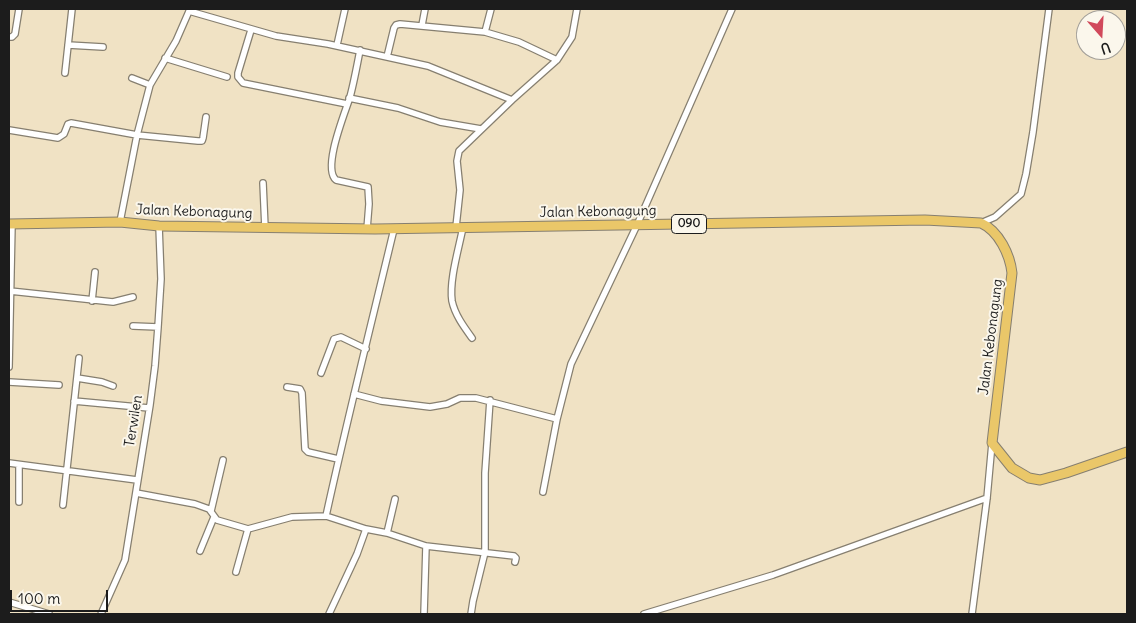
<!DOCTYPE html>
<html>
<head>
<meta charset="utf-8">
<style>
	body { margin:0 }
	#map { position:relative; width:1136px; height:623px; overflow:hidden; background:#f0e2c4; font-family:Delius,sans-serif }
	canvas { display:block }
	.frame { position:absolute; inset:0; border:10px solid #1c1c1c; pointer-events:none }
	.north { position:absolute; left:1076px; top:10px; width:50px; height:50px; box-sizing:border-box; background:#fbf7ec; border:1px solid #a29f99; border-radius:50%; rotate:161deg; font-size:14px; font-weight:700; line-height:20px; text-align:center; color:#1c1c1c }
	.north::after { content:''; display:block; margin:auto; width:18px; height:22px; background:#d1495b; clip-path:polygon(50% 0,100% 100%,50% 72%,0 100%) }
	.scale { position:absolute; left:10px; top:590px; width:98px; height:22px; box-sizing:border-box; border:2px solid #1c1c1c; border-top:0; padding-left:6px; font-size:15px; line-height:18px; white-space:nowrap; color:#1c1c1c; -webkit-text-stroke:4px #fbf7ec; paint-order:stroke }
</style>
</head>
<body>
<div id="map">
<canvas width="1136" height="623"></canvas>
<div class="frame"></div>
<div class="north">U</div>
<div class="scale">100 m</div>
</div>
<script>
const ctx = document.querySelector('canvas').getContext('2d');
ctx.lineJoin = 'round';
function strokePath(path, color, width, dash) { ctx.strokeStyle = color; ctx.lineWidth = width; ctx.lineCap = dash ? 'butt' : 'round'; ctx.setLineDash(dash || []); ctx.stroke(path); }
function drawText(font, color, halo, rows, align = 'center') {
  ctx.font = font + ' Delius,sans-serif'; ctx.lineWidth = 4; ctx.setLineDash([]); ctx.textBaseline = 'middle'; ctx.strokeStyle = halo; ctx.fillStyle = color; for (const [text, x, y, turn = 0] of rows) {
    ctx.save(); ctx.translate(x, y); ctx.rotate((+turn || 0) * Math.PI / 180); ctx.textAlign = isNaN(turn) ? turn : align; if (halo) ctx.strokeText(text, 0, 0); ctx.fillText(text, 0, 0); ctx.restore();
  }
}
const minor = new Path2D(`
	M 189,11 L 276,36 L 328,44 L 428,66 L 512,100
	M 422,25 L 425,9
	M 251,30 L 238,73 L 238,77 L 243,83 L 347,104
	M 485,32 L 491,9
	M 9,37 L 12,37 L 15,34 L 19,9
	M 68,45 L 103,47
	M 337,45 L 345,9
	M 360,50 C 357,66 354,82 350,97 C 345,113 322,168 336,180 L 368,187 L 369,204 L 367,229
	M 387,57 L 394,28 L 396,25 L 400,24 L 485,32 L 519,42 L 557,60
	M 165,58 L 227,77
	M 65,73 L 72,9
	M 132,78 L 150,85
	M 349,98 L 398,108 L 440,122 L 481,129
	M 9,130 L 58,138 L 64,134 L 68,124 L 71,123 L 137,135 L 198,141 L 202,141 L 203,138 L 206,117
	M 263,183 L 265,228
	M 120,222 L 137,135 L 150,85 L 176,41 L 190,9
	M 981,223 L 995,217 L 1021,194 L 1026,174 L 1033,132 L 1049,9
	M 456,227 L 460,190 L 457,161 L 459,151 L 512,100 L 557,60 L 572,37 L 577,9
	M 463,227 C 459,248 449,280 452,301 C 455,315 464,327 472,338
	M 10,291 L 113,302 L 133,297
	M 92,301 L 95,272
	M 133,326 L 158,327
	M 9,367 L 12,224
	M 321,373 L 334,339 L 341,337 L 366,349
	M 77,378 L 102,382 L 113,386
	M 9,382 L 59,385
	M 287,387 L 300,389 L 302,393 L 305,449 L 308,452 L 338,459
	M 354,394 L 381,401 L 430,407 L 447,404 L 460,398 L 476,398 L 557,419
	M 74,401 L 149,408
	M 9,463 L 137,480
	M 19,466 L 19,502
	M 543,492 L 557,419 L 571,364 L 637,225 L 732,9
	M 136,493 L 195,504 L 209,509 L 217,520 L 248,529 L 292,517 L 326,516
	M 63,505 L 79,358
	M 211,511 L 223,460
	M 366,529 L 387,533 L 426,546 L 424,614
	M 387,533 L 395,499
	M 426,546 L 514,556 L 516,558 L 515,562
	M 200,551 L 214,517
	M 236,572 L 248,529
	M 9,602 L 49,614
	M 101,614 L 125,560 L 150,405 L 155,366 L 158,327 L 161,279 L 159,226
	M 329,614 L 357,554 L 366,529 L 326,516 C 347,420 371,325 394,229
	M 471,614 L 473,601 L 485,552 L 485,473 L 490,400
	M 644,614 L 773,575 L 987,498
	M 972,614 L 987,498 L 992,443`);
const primary = new Path2D(`
	M 9,224 L 120,222 L 159,226 L 375,229 L 925,220 L 981,223 C 999,231 1010,255 1012,273 L 992,443 L 1012,468 L 1029,478 L 1040,480 L 1066,473 L 1127,452`);
const shields = [
	[689,224,35]
];
const shieldNames = [
	["090",689,224]
];
const streetNames = [
	["Jalan Kebonagung",194,212,2],
	["Jalan Kebonagung",598,212,-1],
	["Jalan Kebonagung",991,337,-83],
	["Terwilen",134,421,-81]
];
strokePath(minor, '#867f70', 8);
strokePath(primary, '#867f70', 11);
strokePath(minor, '#fff', 5.5);
strokePath(primary, '#eac769', 9);
for (const [x, y, w] of shields) { const box = new Path2D(); box.roundRect(x - w / 2, y - 9.5, w, 19, 4); ctx.fillStyle = '#fbf7ec'; ctx.fill(box); strokePath(box, '#1c1c1c', 1); }
drawText('bold 12px', '#1c1c1c', null, shieldNames);
drawText('14px', '#1c1c1c', '#fbf7ec', streetNames);
</script>
</body>
</html>
